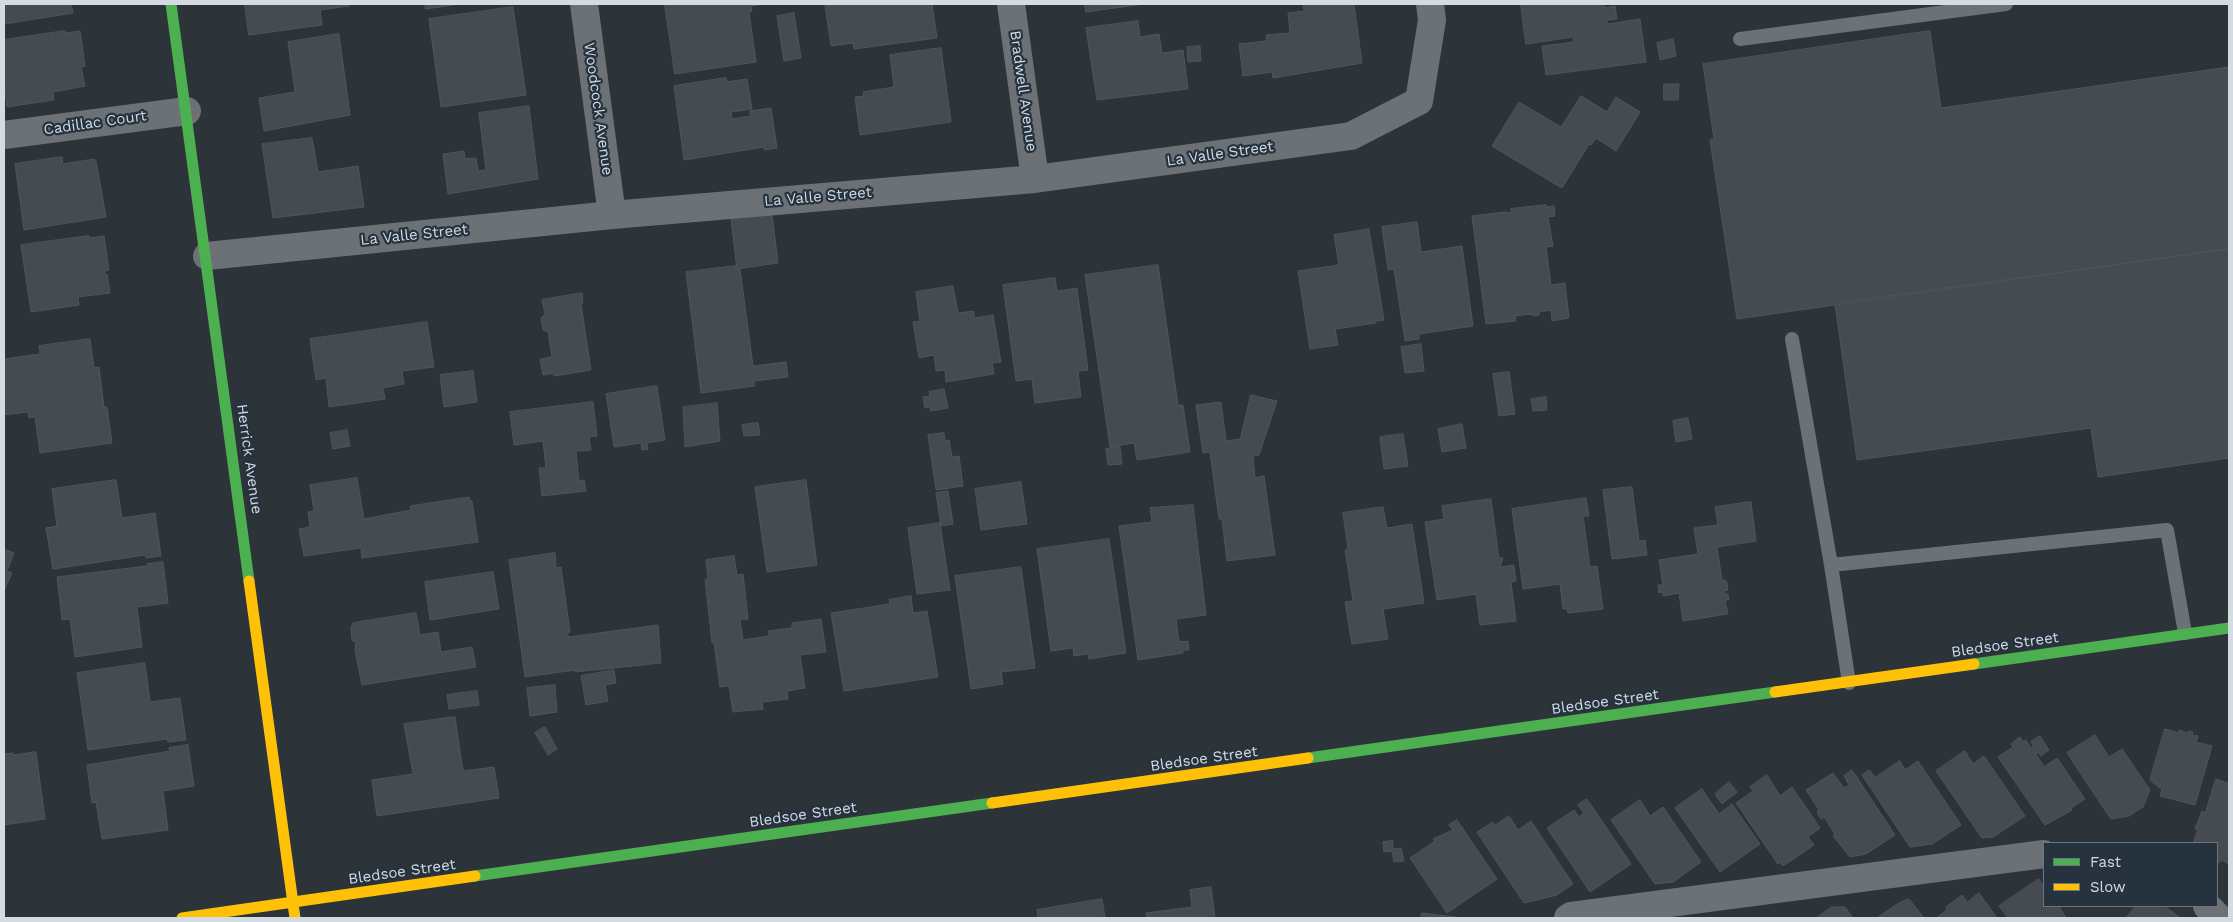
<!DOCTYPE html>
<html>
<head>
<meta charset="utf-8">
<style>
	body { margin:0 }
	#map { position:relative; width:2233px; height:922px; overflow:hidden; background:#2c3339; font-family:"Work Sans",sans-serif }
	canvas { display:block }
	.frame { position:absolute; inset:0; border:5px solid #d3dbe3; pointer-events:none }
	.legend { position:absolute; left:2043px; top:842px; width:175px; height:65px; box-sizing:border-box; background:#26333f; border:1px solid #6b7681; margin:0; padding:6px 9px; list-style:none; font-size:15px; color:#d3dbe3 }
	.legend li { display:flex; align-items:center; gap:10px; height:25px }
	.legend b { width:25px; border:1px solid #6b7681 }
</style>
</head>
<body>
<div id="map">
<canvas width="2233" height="922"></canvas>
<div class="frame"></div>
<ul class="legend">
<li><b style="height:6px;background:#4caf50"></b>Fast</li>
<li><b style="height:6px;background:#ffc107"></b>Slow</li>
</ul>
</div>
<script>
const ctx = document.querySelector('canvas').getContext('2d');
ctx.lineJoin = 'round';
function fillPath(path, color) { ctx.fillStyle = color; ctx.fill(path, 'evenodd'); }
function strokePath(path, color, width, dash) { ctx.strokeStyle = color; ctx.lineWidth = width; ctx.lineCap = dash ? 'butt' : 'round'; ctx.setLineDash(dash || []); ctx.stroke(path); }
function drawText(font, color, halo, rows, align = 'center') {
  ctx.font = font + ' "Work Sans",sans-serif'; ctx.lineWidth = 4.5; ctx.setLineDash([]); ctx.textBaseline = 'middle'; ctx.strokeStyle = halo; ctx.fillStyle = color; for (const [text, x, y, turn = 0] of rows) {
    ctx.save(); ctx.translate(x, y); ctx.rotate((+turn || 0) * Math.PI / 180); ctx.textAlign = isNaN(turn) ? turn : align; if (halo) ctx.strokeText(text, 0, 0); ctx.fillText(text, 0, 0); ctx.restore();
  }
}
const building = new Path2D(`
	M 4,4 L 71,4 L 73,13 L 4,24 Z
	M 245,4 L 349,4 L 349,6 L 320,10 L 322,25 L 249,35 Z
	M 425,4 L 460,4 L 426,9 Z
	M 665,4 L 764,4 L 751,6 L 752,11 L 749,12 L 756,62 L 675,74 Z
	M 836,4 L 932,4 L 937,38 L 854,49 L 853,43 L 831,46 L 825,5 Z
	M 1085,4 L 1144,4 L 1086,12 Z
	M 1303,4 L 1354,4 L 1362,63 L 1273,78 L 1272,72 L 1243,76 L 1239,44 L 1267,41 L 1266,35 L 1290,33 L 1288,13 L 1304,11 Z
	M 1521,4 L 1604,4 L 1605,8 L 1615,6 L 1617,19 L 1607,20 L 1608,24 L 1640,19 L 1646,62 L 1546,75 L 1542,46 L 1574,42 L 1573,37 L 1526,44 Z
	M 513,7 L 526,95 L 441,107 L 429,19 Z
	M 794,13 L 801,58 L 784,61 L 777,16 Z
	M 1138,21 L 1140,37 L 1159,34 L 1162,53 L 1183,50 L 1188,89 L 1097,100 L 1086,28 Z
	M 65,31 L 66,33 L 80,31 L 85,66 L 81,67 L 85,86 L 53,92 L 54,100 L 7,107 L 4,84 L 4,40 Z
	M 1930,31 L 1941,108 L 2229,67 L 2229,249 L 1737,319 L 1710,140 L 1714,139 L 1703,64 Z
	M 339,34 L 350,115 L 264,131 L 259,98 L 295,92 L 288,42 Z
	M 1673,39 L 1676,56 L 1660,60 L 1657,43 Z
	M 1200,46 L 1201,61 L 1188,62 L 1187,47 Z
	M 941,48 L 951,122 L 860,135 L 855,97 L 864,96 L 863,92 L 894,87 L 890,55 Z
	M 726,78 L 727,82 L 747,79 L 752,109 L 731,112 L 732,119 L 750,116 L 750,111 L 771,108 L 777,148 L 764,150 L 764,147 L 684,160 L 674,86 Z
	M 1664,84 L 1679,84 L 1678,100 L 1664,100 Z
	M 1581,96 L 1607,112 L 1616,97 L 1640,112 L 1616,151 L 1596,138 L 1591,145 L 1589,144 L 1562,188 L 1492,146 L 1519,102 L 1561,127 Z
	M 529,106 L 538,179 L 448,194 L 443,154 L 464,151 L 465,159 L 476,158 L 478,171 L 486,170 L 479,113 Z
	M 312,138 L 318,172 L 358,166 L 364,207 L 273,218 L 262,144 Z
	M 62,157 L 63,164 L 94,159 L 96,161 L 106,217 L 24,230 L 15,164 Z
	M 1546,205 L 1546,207 L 1554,206 L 1555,216 L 1548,217 L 1553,246 L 1546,247 L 1551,285 L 1565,283 L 1569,318 L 1552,321 L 1551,310 L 1539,312 L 1539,315 L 1533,316 L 1532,314 L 1515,316 L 1516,321 L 1486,324 L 1472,216 L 1505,212 L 1511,213 L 1511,209 Z
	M 772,214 L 778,263 L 737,269 L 731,219 Z
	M 1417,222 L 1421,252 L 1462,246 L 1473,326 L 1419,334 L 1419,339 L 1405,341 L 1394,269 L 1388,270 L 1382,227 Z
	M 1369,229 L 1384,320 L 1376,321 L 1376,323 L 1335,329 L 1338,345 L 1310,349 L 1298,271 L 1339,265 L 1334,235 Z
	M 89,236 L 89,238 L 104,236 L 109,270 L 104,271 L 105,274 L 107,274 L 110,293 L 78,297 L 79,305 L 31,312 L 21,245 Z
	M 2229,249 L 2229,458 L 2098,477 L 2091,428 L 1857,460 L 1835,304 Z
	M 1158,265 L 1178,405 L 1183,405 L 1190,452 L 1137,460 L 1134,443 L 1110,447 L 1085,275 Z
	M 736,266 L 736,270 L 740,269 L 753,366 L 786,362 L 788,377 L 754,381 L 755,386 L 701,393 L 686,272 Z
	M 1055,278 L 1057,291 L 1077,288 L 1088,370 L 1078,371 L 1081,397 L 1035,403 L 1032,379 L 1016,381 L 1003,285 Z
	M 953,286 L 958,313 L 974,311 L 974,318 L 993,315 L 1001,362 L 992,363 L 994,374 L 946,382 L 945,370 L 936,371 L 934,355 L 919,358 L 913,322 L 920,321 L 916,292 Z
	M 582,293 L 583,303 L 581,304 L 591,370 L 554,376 L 554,373 L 543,375 L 540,359 L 552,357 L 548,332 L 543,330 L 541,318 L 545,314 L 542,300 Z
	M 427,322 L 434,367 L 402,371 L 404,384 L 383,388 L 385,399 L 329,407 L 326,378 L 316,380 L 310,339 Z
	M 90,339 L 94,368 L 99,367 L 104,407 L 107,407 L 112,443 L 40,453 L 35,417 L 29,418 L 28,412 L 4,415 L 4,359 L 40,354 L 39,346 Z
	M 1421,344 L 1424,371 L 1405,373 L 1401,347 Z
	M 473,371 L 477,402 L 444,407 L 440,375 Z
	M 1509,372 L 1515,414 L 1499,416 L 1493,374 Z
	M 657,386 L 665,440 L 647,443 L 648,449 L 642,450 L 641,443 L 614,447 L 606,394 Z
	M 944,389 L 948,408 L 931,411 L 930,407 L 925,408 L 923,397 L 930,396 L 929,392 Z
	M 1251,395 L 1277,401 L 1259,455 L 1253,456 L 1255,478 L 1264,476 L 1275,555 L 1227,561 L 1222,519 L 1219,519 L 1210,452 L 1203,453 L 1196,405 L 1221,402 L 1226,441 L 1240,439 Z
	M 1546,397 L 1547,410 L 1533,411 L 1531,399 Z
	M 593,402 L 597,436 L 589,437 L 591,450 L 576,451 L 579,481 L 584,480 L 586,491 L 542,496 L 539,468 L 546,468 L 543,441 L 514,445 L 510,412 Z
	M 717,403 L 720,441 L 685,447 L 683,407 Z
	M 1688,418 L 1692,439 L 1676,442 L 1673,421 Z
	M 758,423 L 760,435 L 744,436 L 742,425 Z
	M 1462,424 L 1466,448 L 1442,452 L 1438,429 Z
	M 347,430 L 350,446 L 333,449 L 330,433 Z
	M 944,433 L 945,441 L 949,440 L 952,457 L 959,456 L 963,486 L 936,490 L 928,435 Z
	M 1403,434 L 1408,466 L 1384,469 L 1380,437 Z
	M 1120,447 L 1122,464 L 1108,465 L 1106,449 Z
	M 357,478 L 364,519 L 411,510 L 410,506 L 469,497 L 470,501 L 472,501 L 478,542 L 362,558 L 361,548 L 304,556 L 299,529 L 310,527 L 308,512 L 314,511 L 310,485 Z
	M 116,480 L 122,518 L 155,513 L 161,556 L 146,558 L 145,555 L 53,569 L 46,528 L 57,526 L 52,489 Z
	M 806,480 L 817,565 L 767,572 L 755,487 Z
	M 1021,482 L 1027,524 L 981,530 L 975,489 Z
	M 1632,487 L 1639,541 L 1645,540 L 1647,555 L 1612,559 L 1603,490 Z
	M 948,491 L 953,524 L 941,526 L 936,493 Z
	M 1586,498 L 1589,516 L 1583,516 L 1590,567 L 1597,566 L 1603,609 L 1568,613 L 1567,609 L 1563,609 L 1560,584 L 1523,589 L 1512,509 Z
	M 1491,499 L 1499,558 L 1503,558 L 1500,567 L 1514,565 L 1516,581 L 1511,582 L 1516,621 L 1480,625 L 1476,594 L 1437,600 L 1425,522 L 1444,519 L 1442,506 Z
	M 1751,502 L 1756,541 L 1717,547 L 1722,580 L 1725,580 L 1727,583 L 1728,590 L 1724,591 L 1724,594 L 1728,594 L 1729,600 L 1725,600 L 1728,614 L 1683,621 L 1679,593 L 1663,596 L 1663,592 L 1659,593 L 1658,585 L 1663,585 L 1659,560 L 1698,554 L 1694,528 L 1718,525 L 1715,507 Z
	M 1193,505 L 1206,615 L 1176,619 L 1179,642 L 1188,641 L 1189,650 L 1183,650 L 1183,653 L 1138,660 L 1119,526 L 1152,522 L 1150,508 Z
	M 1383,507 L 1387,528 L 1412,524 L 1424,603 L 1383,609 L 1388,639 L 1352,644 L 1345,602 L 1353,601 L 1345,550 L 1348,549 L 1343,513 Z
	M 940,523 L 950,590 L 917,594 L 908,528 Z
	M 1109,539 L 1126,653 L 1089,659 L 1088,654 L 1074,656 L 1073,648 L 1051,651 L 1037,549 Z
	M 4,549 L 14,553 L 7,571 L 12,573 L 4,591 Z
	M 555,553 L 556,568 L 561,567 L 570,632 L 567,633 L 569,637 L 658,625 L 661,663 L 575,672 L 575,670 L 525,677 L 509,560 Z
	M 734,556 L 737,575 L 743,574 L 748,619 L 740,620 L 743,640 L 769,636 L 768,631 L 792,628 L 792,623 L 821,619 L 826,652 L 800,655 L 805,688 L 787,691 L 788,699 L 762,702 L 763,709 L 733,712 L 729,686 L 720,687 L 714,642 L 712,643 L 705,579 L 708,579 L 706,560 Z
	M 163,562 L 168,603 L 137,607 L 142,647 L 75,657 L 70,619 L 62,620 L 57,577 L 147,566 L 147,564 Z
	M 1021,567 L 1035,668 L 1001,672 L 1003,684 L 971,689 L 955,576 Z
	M 493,572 L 499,609 L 430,620 L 425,582 Z
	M 911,596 L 913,613 L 927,611 L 938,677 L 844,691 L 831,613 L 890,604 L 889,600 Z
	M 416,613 L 420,635 L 438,632 L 441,652 L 472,647 L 476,667 L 362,685 L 355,650 L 356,643 L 352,640 L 351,627 L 353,623 Z
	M 145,663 L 150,702 L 180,698 L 186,740 L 168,742 L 167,739 L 88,750 L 77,673 Z
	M 614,670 L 616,683 L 605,685 L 608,701 L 586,705 L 581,676 Z
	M 555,685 L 557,712 L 530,716 L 527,688 Z
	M 477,691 L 479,705 L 449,709 L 447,695 Z
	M 455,717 L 463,771 L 494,767 L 499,798 L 377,816 L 372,780 L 413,774 L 404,724 Z
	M 545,727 L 557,749 L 548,755 L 535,733 Z
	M 2165,729 L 2179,733 L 2179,730 L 2188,733 L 2189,731 L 2193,732 L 2192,735 L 2198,736 L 2196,742 L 2212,746 L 2195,805 L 2160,796 L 2162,790 L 2150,780 Z
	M 2095,735 L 2109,757 L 2122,749 L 2150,790 L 2143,807 L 2129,816 L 2111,819 L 2067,753 Z
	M 2040,736 L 2049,750 L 2041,756 L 2038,752 L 2036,754 L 2044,767 L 2057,758 L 2085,799 L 2071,808 L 2072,810 L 2045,825 L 1998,757 L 2013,747 L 2011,744 L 2020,737 L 2023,742 L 2026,740 L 2031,748 L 2034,746 L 2031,742 Z
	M 188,745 L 194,786 L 163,791 L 168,830 L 102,839 L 96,802 L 92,803 L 87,765 L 170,751 L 169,748 Z
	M 1965,751 L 1973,764 L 1984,756 L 2025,816 L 1993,837 L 1982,838 L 1936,771 Z
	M 36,752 L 45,819 L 4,825 L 4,754 L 13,753 L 13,755 Z
	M 1900,761 L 1905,770 L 1918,761 L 1961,825 L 1932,844 L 1910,847 L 1862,775 L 1869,770 L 1875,777 Z
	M 1852,770 L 1895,835 L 1866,854 L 1850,857 L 1833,836 L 1835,834 L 1824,817 L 1821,819 L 1817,812 L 1819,810 L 1806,790 L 1833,773 L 1844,788 L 1849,785 L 1844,776 Z
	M 1767,775 L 1780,796 L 1792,787 L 1820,828 L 1808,837 L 1814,845 L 1783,866 L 1780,862 L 1778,864 L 1736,803 L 1753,791 L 1750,787 Z
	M 2216,779 L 2228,783 L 2229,780 L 2229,864 L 2221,860 L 2219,863 L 2217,862 L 2217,843 L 2193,843 L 2198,830 L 2195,829 L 2202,811 L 2205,813 Z
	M 1729,782 L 1737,792 L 1722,804 L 1715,794 Z
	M 1702,789 L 1719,814 L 1732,804 L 1760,844 L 1720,872 L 1675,808 Z
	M 1587,799 L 1631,864 L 1590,892 L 1547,828 L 1574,810 L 1579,817 L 1584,813 L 1578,805 Z
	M 1640,800 L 1650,816 L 1663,807 L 1701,862 L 1673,882 L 1655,884 L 1611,820 Z
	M 1509,816 L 1518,830 L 1531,821 L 1573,884 L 1557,895 L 1524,903 L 1477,832 L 1493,822 L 1495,825 Z
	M 1457,820 L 1497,879 L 1447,913 L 1410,858 L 1435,841 L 1433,839 L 1453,830 L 1449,825 Z
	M 1393,841 L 1393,849 L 1401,848 L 1404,861 L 1394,862 L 1392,851 L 1384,852 L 1383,842 Z
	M 2039,879 L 2044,887 L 2044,906 L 2059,906 L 2066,918 L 2008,918 L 1999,906 Z
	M 1211,887 L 1215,918 L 1147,918 L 1146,913 L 1192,907 L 1190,890 Z
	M 1979,893 L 1997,918 L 1936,918 L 1947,910 L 1946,907 L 1962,895 L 1967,902 Z
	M 1102,899 L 1105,918 L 1038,918 L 1037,910 Z
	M 1909,899 L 1924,918 L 1877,918 L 1897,904 Z
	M 2136,906 L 2164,906 L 2181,918 L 2126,918 Z
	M 1832,907 L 1845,907 L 1853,918 L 1816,918 Z
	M 1422,913 L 1463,918 L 1421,918 Z`);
const lane = new Path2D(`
	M 1740,39 L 2006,4
	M 1792,339 L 1831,565 L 2167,530 L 2185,633
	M 1831,565 L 1849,683`);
const street = new Path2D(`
	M 584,4 L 612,215
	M 1011,4 L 1035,179
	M 4,135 L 187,111
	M 207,256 L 612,215 L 1035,179 L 1351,136 L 1419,101 L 1432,20 L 1430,4
	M 2207,906 L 2219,918
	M 1568,918 L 1571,916 L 2044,854`);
const fast = new Path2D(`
	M 171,4 L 249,581
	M 1974,664 L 2229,628
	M 1308,758 L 1775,692
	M 475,876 L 992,803`);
const slow = new Path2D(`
	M 249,581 L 295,918
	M 1775,692 L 1974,664
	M 992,803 L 1308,758
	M 182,918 L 475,876`);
const streetNames = [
	["Bradwell Avenue",1023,91,82],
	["Woodcock Avenue",598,109,82],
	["Cadillac Court",95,123,-8],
	["La Valle Street",1220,154,-8],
	["La Valle Street",818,197,-5],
	["La Valle Street",414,235,-6],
	["Herrick Avenue",249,459,82],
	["Bledsoe Street",2005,645,-8],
	["Bledsoe Street",1605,702,-8],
	["Bledsoe Street",1204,759,-8],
	["Bledsoe Street",803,815,-8],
	["Bledsoe Street",402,872,-8]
];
fillPath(building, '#454b50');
strokePath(building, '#50555b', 1);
strokePath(lane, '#6c7176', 14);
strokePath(street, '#6c7176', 28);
strokePath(fast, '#4caf50', 11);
strokePath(slow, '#ffc107', 11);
drawText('15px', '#d3dbe3', '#26333f', streetNames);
</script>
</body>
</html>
